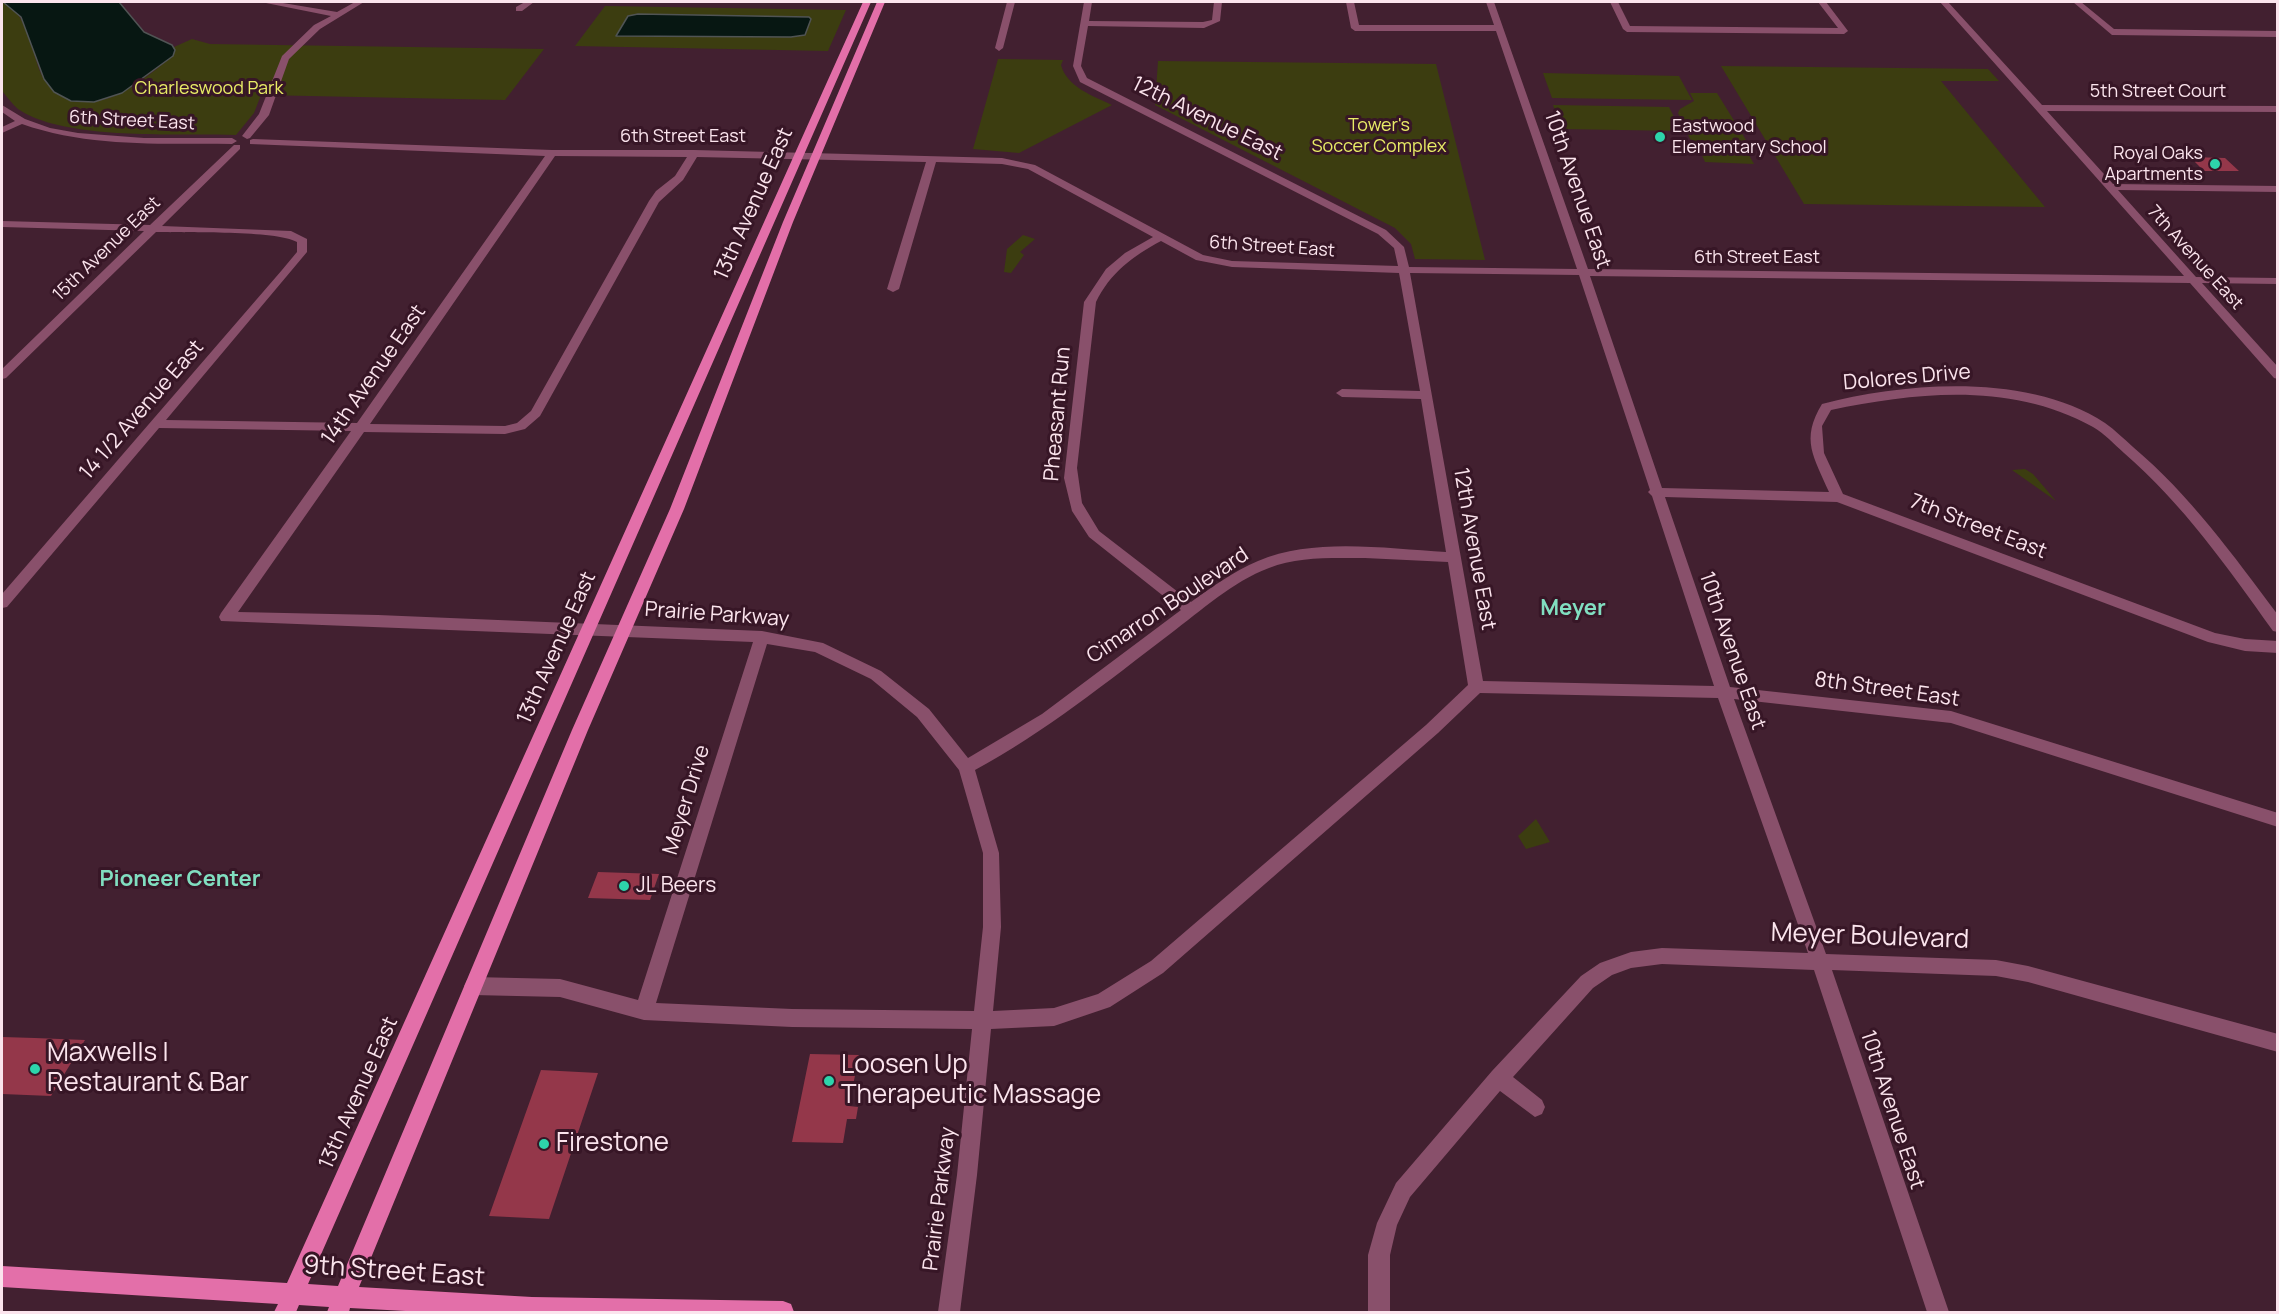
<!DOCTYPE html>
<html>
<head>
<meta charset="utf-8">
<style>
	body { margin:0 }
	#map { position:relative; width:2279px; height:1314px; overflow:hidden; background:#422030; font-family:Manrope,sans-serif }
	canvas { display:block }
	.frame { position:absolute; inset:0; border:3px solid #fbe4ed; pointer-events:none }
</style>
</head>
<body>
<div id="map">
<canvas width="2279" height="1314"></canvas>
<div class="frame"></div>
</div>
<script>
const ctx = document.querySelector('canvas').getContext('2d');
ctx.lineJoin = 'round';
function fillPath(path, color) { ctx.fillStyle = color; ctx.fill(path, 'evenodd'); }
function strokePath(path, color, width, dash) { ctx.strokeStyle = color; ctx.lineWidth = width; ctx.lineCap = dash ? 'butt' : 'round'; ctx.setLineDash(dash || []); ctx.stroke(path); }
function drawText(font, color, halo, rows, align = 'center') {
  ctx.font = font + ' Manrope,sans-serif'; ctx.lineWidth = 6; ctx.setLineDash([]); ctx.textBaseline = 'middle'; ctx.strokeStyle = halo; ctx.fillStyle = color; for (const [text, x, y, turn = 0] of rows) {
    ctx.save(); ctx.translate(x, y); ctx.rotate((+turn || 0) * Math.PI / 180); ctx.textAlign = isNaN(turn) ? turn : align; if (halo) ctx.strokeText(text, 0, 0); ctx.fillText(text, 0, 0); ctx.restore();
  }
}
const green = new Path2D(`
	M 2,2 C 22,10 26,31 33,50 C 36,59 39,73 45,80 C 88,128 135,86 173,56 L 174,47 L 192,39 L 210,44 L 544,49 L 505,100 L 261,95 L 254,113 L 236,135 C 180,133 64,141 18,109 C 13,105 8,98 3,92 Z
	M 605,6 L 846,10 L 828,51 L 575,46 Z
	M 998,59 L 1063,60 L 1061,65 C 1067,87 1093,96 1112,105 L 1019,153 L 973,149 Z
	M 1158,61 L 1436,64 L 1485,260 L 1415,259 L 1411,244 L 1395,228 L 1155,105 Z
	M 1721,66 L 1988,69 L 1999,81 L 1941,81 L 2045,207 L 1804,204 Z
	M 1543,73 L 1679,76 L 1692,100 L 1552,98 Z
	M 1690,93 L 1717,93 L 1746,140 L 1748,145 L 1744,146 L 1754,164 L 1705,162 L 1697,144 L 1700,144 L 1690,139 L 1678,113 L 1680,109 L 1694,101 Z
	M 1553,105 L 1669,107 L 1681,131 L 1562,129 Z
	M 1023,235 L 1035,239 L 1020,252 L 1024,255 L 1011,273 L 1004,272 L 1007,249 Z
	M 2025,469 L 2033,474 L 2056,501 L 2012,470 Z
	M 1536,819 L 1550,842 L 1526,849 L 1518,836 Z`);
const water = new Path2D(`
	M 3,2 L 119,2 L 144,32 L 172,45 L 175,50 L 173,56 L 122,93 L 94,102 L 71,101 L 54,92 L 44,79 L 21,17 Z
	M 638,14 L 809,17 L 811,19 L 805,35 L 791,37 L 616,36 L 628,16 Z`);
const building = new Path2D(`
	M 2190,157 L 2225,158 L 2239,171 L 2204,171 Z
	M 598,872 L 659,874 L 650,900 L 588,898 Z
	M 2,1037 L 35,1038 L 85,1040 L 51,1096 L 2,1094 Z
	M 810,1054 L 859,1055 L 849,1106 L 858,1107 L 856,1119 L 847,1119 L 843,1143 L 792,1142 Z
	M 541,1070 L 598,1073 L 549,1219 L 489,1216 Z`);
const minor = new Path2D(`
	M 261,2 L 277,2 L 337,12 L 355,2 L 364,2 L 320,29 L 289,59 L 269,115 L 250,138 L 247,139 L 242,136 L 259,114 L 282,56 L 314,25 L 331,16 Z
	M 525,2 L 534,2 L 522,11 L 516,11 L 516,7 Z
	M 1007,2 L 1015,2 L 1003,48 L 999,51 L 995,48 Z
	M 1084,2 L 1092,2 L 1089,21 L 1203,22 L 1212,20 L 1214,2 L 1222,2 L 1220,21 L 1204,28 L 1088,26 L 1081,66 L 1087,78 L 1386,230 L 1404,247 L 1409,267 L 1577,269 L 1496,31 L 1355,31 L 1351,28 L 1346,2 L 1354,2 L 1359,25 L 1494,25 L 1486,2 L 1494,2 L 1588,269 L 2184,276 L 1940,2 L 1948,2 L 2042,105 L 2278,106 L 2278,112 L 2047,111 L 2113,184 L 2278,186 L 2278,192 L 2118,190 L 2196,277 L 2278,278 L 2278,284 L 2202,283 L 2278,367 L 2278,379 L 2274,378 L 2190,283 L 1590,276 L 1662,488 L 1829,492 C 1814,457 1800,440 1822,404 C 1907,382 2028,373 2105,423 C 2115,430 2124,439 2133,447 C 2190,495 2233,555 2278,615 L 2278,632 L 2273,631 C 2228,568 2183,504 2124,453 C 2114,444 2105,434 2093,427 C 2012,382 1918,392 1831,410 L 1822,426 L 1824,453 L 1843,494 L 2215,633 L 2245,639 L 2278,641 L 2278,653 L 2245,651 L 2208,642 L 1837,502 L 1665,497 L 1730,687 L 1951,711 L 2278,813 L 2278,827 L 1951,723 L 1734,699 L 1826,954 L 1996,960 L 2028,966 L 2278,1034 L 2278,1052 L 2028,982 L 1996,976 L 1832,970 L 1949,1312 L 1927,1312 L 1814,970 L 1662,964 L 1631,968 L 1612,975 L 1593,988 L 1513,1077 L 1542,1100 L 1545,1107 L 1542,1114 L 1535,1117 L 1500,1091 L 1410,1197 L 1397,1225 L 1390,1255 L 1390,1312 L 1368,1312 L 1368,1255 L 1377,1223 L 1396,1183 L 1492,1071 L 1581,976 L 1600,963 L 1631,952 L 1662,948 L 1808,953 L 1718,698 L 1480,693 L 1438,733 L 1163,973 L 1110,1007 L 1054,1026 L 991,1029 L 977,1175 L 960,1312 L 938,1312 L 957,1175 L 972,1029 L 792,1027 L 644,1020 L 560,997 L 473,995 L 467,992 L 464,986 L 467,980 L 473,977 L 560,979 L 638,1000 L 753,642 L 221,621 L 219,617 L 221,613 L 351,431 L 159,428 L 7,607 L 2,608 L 2,594 L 282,270 L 297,252 L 297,242 C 276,230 186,233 156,232 L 6,378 L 2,379 L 2,369 L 144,231 L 2,227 L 2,221 L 150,225 L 234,145 L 240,145 L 240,149 L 162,226 L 291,231 L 307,239 L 307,252 L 166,420 L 357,423 L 545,156 L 250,144 L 250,140 L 253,139 L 552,150 L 694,150 L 1002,158 L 1035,165 L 1203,255 L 1232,261 L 1398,266 L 1394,248 L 1378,234 L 1080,82 L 1073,66 ZM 555,156 L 687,157 L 675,176 L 656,191 L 649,201 L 531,411 L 517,423 L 505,426 L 370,424 ZM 697,157 L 926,162 L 887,289 L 893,292 L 899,289 L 936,162 L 1002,164 L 1028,169 L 1153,237 L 1125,253 L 1106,269 L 1084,302 L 1064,478 L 1072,511 L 1089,537 L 1181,610 L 1042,714 L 968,758 L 929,709 L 881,671 L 823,643 L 762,631 L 378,615 L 238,612 L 364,432 L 505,434 L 525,429 L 540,416 L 659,202 L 683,180 ZM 1161,241 L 1196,260 L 1232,267 L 1399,273 L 1420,391 L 1342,389 L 1336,393 L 1342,397 L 1421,399 L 1446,552 C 1386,549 1315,537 1258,561 C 1234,571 1212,587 1191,602 L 1099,531 L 1082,503 L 1077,468 L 1096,302 C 1110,273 1133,256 1161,241 ZM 1410,273 L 1579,275 L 1650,490 L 1648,492 L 1652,496 L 1714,686 L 1483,681 ZM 1365,558 L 1448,562 L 1468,685 L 1426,725 L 1151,961 L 1098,994 L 1054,1008 L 993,1011 L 1001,927 L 999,853 L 975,770 C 1045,732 1107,682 1170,634 C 1202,610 1232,582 1269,568 C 1298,556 1334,558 1365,558 ZM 767,644 L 815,652 L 871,679 L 917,717 L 959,770 L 983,853 L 983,927 L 974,1011 L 792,1009 L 656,1003 Z
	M 1610,2 L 1618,2 L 1630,26 L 1838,28 L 1818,2 L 1826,2 L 1848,31 L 1844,34 L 1627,32 L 1623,29 Z
	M 2073,2 L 2081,2 L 2114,29 L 2278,31 L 2278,37 L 2112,35 Z
	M 2,105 L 25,119 L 50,128 L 78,133 L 144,138 L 232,138 L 237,141 L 232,144 C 162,143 90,148 22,124 L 2,133 L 2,127 L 15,121 L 2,112 Z`);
const major = new Path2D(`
	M 863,2 L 871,2 L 308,1284 L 338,1286 L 572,730 L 670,509 L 783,222 L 877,2 L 885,2 L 793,222 L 684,509 L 588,730 L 359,1287 L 532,1297 L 783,1301 L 791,1304 L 794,1312 L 424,1312 L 350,1308 L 349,1312 L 327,1312 L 329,1307 L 299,1305 L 296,1312 L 274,1312 L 278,1304 L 2,1287 L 2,1266 L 287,1283 Z`);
const markers = [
	[1660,137,6,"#2dd4ab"],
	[2215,164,6,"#2dd4ab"],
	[624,886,6,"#2dd4ab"],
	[35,1069,6,"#2dd4ab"],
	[829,1081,6,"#2dd4ab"],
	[544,1144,6,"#2dd4ab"]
];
const farParknames = [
	["Charleswood Park",209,89],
	["Tower's",1379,126],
	["Soccer Complex",1379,147]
];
const farStreetnames = [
	["5th Street Court",2158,92],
	["6th Street East",132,121,3],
	["6th Street East",683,137],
	["6th Street East",1272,247,4],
	["15th Avenue East",107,249,-44],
	["6th Street East",1757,258],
	["7th Avenue East",2195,258,48]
];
const farPoinames = [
	["Eastwood",1672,127],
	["Elementary School",1672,148],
	["Royal Oaks",2203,154,"right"],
	["Apartments",2203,175,"right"]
];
const streetNames = [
	["12th Avenue East",1207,119,26],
	["10th Avenue East",1577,190,71],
	["13th Avenue East",754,204,-66],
	["14th Avenue East",374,375,-55],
	["Dolores Drive",1907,378,-5],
	["14 1/2 Avenue East",142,410,-49],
	["Pheasant Run",1058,414,-85],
	["7th Street East",1978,527,21],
	["12th Avenue East",1474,549,80],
	["Cimarron Boulevard",1168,606,-34],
	["Prairie Parkway",717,615,4],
	["13th Avenue East",557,648,-66],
	["10th Avenue East",1732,651,71],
	["8th Street East",1887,690,8],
	["Meyer Drive",687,800,-73],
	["13th Avenue East",359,1093,-66],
	["10th Avenue East",1892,1110,72],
	["Prairie Parkway",940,1199,-83]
];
const poiNames = [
	["JL Beers",636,886]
];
const neighbourhoodNames = [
	["Meyer",1573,609],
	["Pioneer Center",180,880]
];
const nearStreetnames = [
	["Meyer Boulevard",1870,937,2],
	["9th Street East",394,1272,4]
];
const nearPoinames = [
	["Maxwells |",47,1054],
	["Restaurant & Bar",47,1084],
	["Loosen Up",841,1066],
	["Therapeutic Massage",841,1096],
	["Firestone",556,1144]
];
fillPath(green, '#3c3d10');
fillPath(water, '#071712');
strokePath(water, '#505454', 1.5);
fillPath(building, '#94374a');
fillPath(minor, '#89506b');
fillPath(major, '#e36fa9');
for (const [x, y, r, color] of markers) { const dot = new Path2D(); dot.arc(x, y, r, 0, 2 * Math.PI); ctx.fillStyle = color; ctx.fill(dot); strokePath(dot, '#371626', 2); }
drawText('18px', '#e8ec66', '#371626', farParknames);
drawText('18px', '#fbe4ed', '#371626', farStreetnames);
drawText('18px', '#fbe4ed', '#371626', farPoinames, 'left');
drawText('21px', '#fbe4ed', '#371626', streetNames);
drawText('21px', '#fbe4ed', '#371626', poiNames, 'left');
drawText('bold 22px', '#81dec0', '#371626', neighbourhoodNames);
drawText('26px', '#fbe4ed', '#371626', nearStreetnames);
drawText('26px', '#fbe4ed', '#371626', nearPoinames, 'left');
</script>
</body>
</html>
